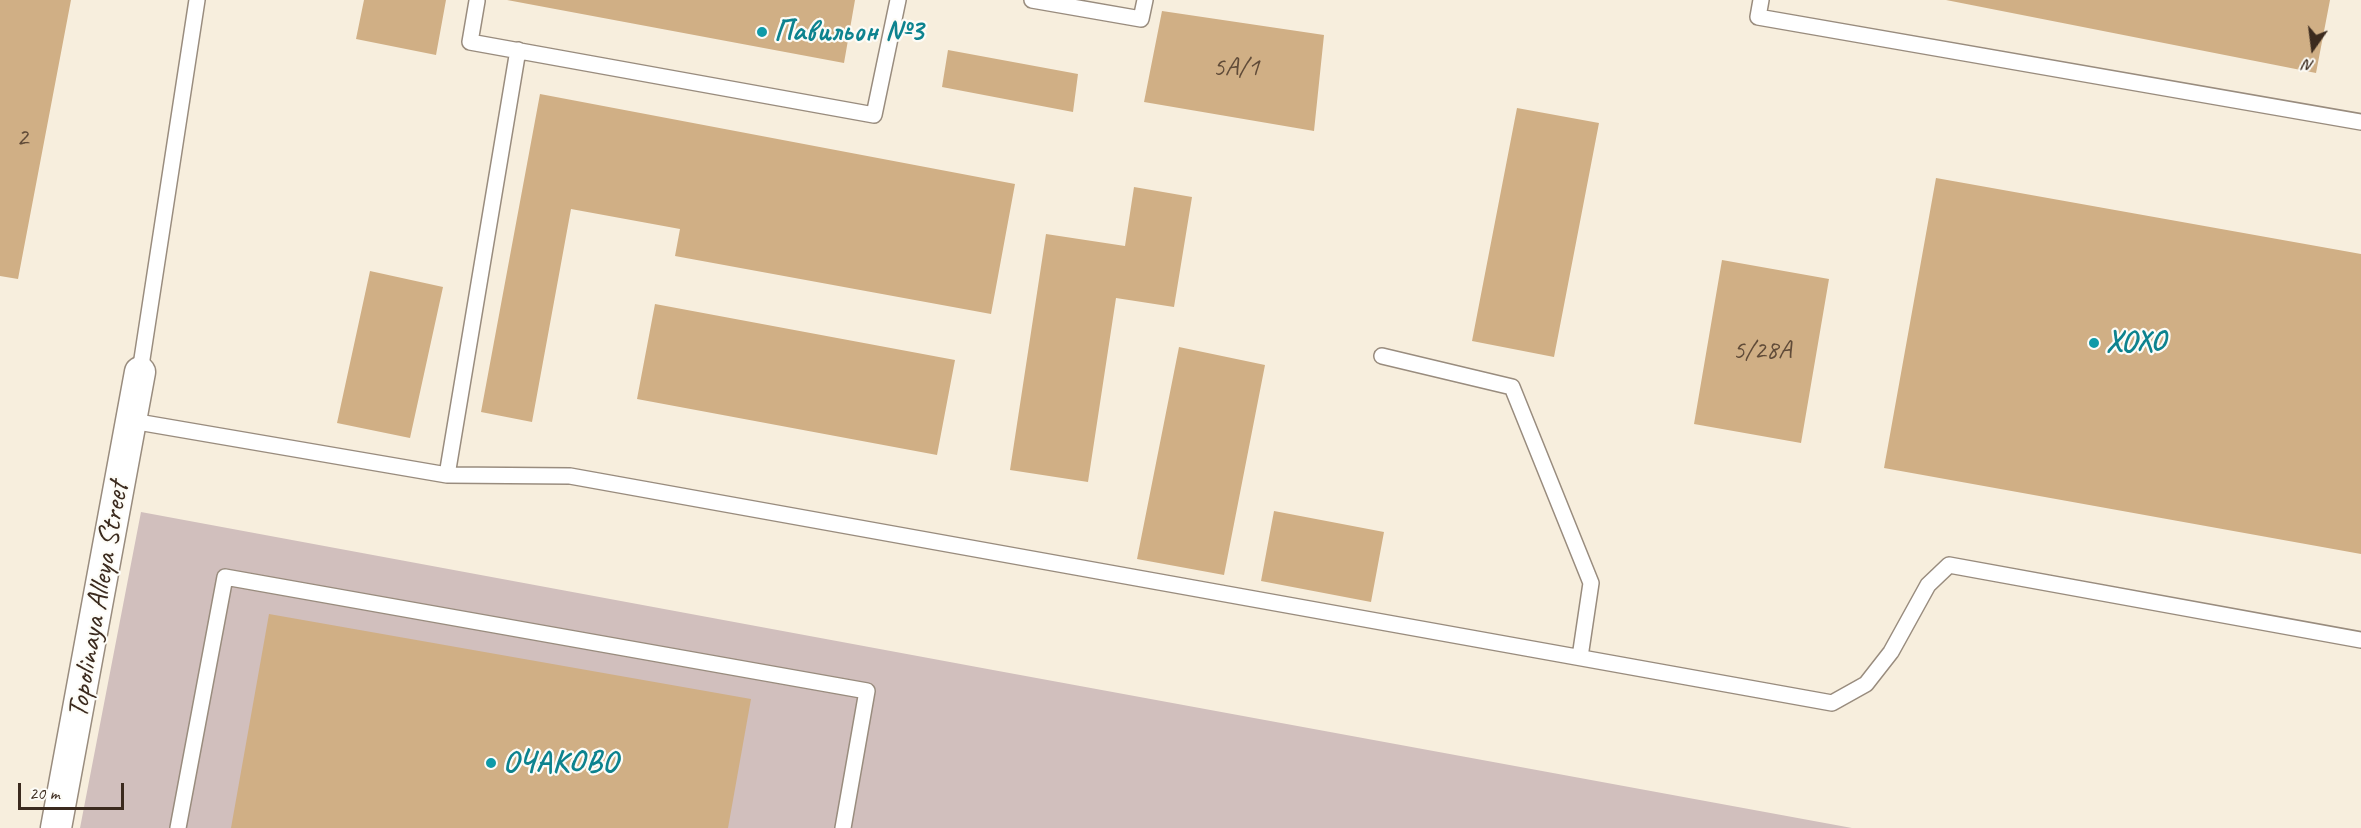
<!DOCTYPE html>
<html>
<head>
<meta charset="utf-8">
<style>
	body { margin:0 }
	#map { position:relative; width:2361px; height:828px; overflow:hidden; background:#f7eedd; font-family:Caveat,sans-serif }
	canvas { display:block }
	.north { position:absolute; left:2283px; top:18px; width:60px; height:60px; -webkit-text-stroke:4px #fdfcf7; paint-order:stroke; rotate:194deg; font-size:16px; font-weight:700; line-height:24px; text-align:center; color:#3b2a1e }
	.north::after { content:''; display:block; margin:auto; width:21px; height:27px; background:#3b2a1e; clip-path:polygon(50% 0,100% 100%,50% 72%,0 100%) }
	.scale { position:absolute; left:18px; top:783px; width:106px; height:27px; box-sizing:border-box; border:3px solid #3b2a1e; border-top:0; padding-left:8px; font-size:18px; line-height:21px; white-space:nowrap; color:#3b2a1e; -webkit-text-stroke:4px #fdfcf7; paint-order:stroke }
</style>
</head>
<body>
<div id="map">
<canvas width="2361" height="828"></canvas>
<div class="north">N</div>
<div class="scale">20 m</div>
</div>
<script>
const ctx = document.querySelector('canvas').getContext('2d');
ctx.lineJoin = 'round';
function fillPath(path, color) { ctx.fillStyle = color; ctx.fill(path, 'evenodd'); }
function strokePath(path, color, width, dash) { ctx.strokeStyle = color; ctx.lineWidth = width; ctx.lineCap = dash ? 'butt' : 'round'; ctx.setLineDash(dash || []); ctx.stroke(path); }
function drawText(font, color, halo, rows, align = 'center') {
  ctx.font = font + ' Caveat,sans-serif'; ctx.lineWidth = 4.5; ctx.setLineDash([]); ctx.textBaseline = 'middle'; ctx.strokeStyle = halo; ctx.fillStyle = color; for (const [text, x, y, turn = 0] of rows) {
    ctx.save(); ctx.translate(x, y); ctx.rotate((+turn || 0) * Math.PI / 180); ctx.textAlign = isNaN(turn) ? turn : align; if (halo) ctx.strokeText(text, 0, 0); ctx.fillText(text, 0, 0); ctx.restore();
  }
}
const industrial = new Path2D(`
	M 141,512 L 993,670 L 1852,828 L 80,828 Z`);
const building = new Path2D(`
	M 0,0 L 71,0 L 18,279 L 0,276 Z
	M 364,0 L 446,0 L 436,55 L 356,39 Z
	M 507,0 L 855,0 L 844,63 Z
	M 1946,0 L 2330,0 L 2316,73 Z
	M 1162,11 L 1324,35 L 1314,131 L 1144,102 Z
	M 948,50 L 1078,74 L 1073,112 L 942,87 Z
	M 540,94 L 1015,184 L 991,314 L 675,256 L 680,229 L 571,209 L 532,422 L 481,412 Z
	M 1517,108 L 1599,123 L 1554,357 L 1472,341 Z
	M 1936,178 L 2361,254 L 2361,554 L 1884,468 Z
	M 1134,187 L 1192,197 L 1174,307 L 1116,298 L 1088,482 L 1010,470 L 1046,234 L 1125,246 Z
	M 1722,260 L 1829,279 L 1801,443 L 1694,424 Z
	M 370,271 L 443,287 L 410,438 L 337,423 Z
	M 655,304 L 955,360 L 937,455 L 637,399 Z
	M 1179,347 L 1265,365 L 1224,575 L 1137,559 Z
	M 1274,511 L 1384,532 L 1371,602 L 1261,581 Z
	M 269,614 L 751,699 L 728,828 L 231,828 Z`);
const lane = new Path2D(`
	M 1032,0 L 1141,19 L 1145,0
	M 1761,0 L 1758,17 L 2361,122
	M 477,1 L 470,42 L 874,115 L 898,0
	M 1382,356 L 1512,387 L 1591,583 L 1580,657
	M 140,372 L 197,0
	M 132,421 L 447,475 L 518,50
	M 447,475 L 570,476 L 1832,703 L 1866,684 L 1891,652 L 1928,585 L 1949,565 L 2361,640
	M 178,828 L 225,577 L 867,691 L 843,828`);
const street = new Path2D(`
	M 56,828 L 140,372`);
const markers = [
	[762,32,6,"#0f9aa8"],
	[2094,343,6,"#0f9aa8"],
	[491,763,6,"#0f9aa8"]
];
const numberNames = [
	["5А/1",1236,68],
	["2",22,138],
	["5/28А",1762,351]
];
const cultureNames = [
	["Павильон №3",774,32],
	["XOXO",2106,343],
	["ОЧАКОВО",503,763]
];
const streetNames = [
	["Topolinaya Alleya Street",99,600,-80]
];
fillPath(industrial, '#d1bfbd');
fillPath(building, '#d0af85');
strokePath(lane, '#998c7e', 18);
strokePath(street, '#998c7e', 33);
strokePath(lane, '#fff', 15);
strokePath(street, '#fff', 30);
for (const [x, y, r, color] of markers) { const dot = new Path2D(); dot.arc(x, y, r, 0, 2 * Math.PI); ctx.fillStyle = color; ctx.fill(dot); strokePath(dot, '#fdfcf7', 2); }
drawText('27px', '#604b38', null, numberNames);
drawText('bold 30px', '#0d838f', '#fdfcf7', cultureNames, 'left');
drawText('30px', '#3b2a1e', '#fdfcf7', streetNames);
</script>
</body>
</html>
